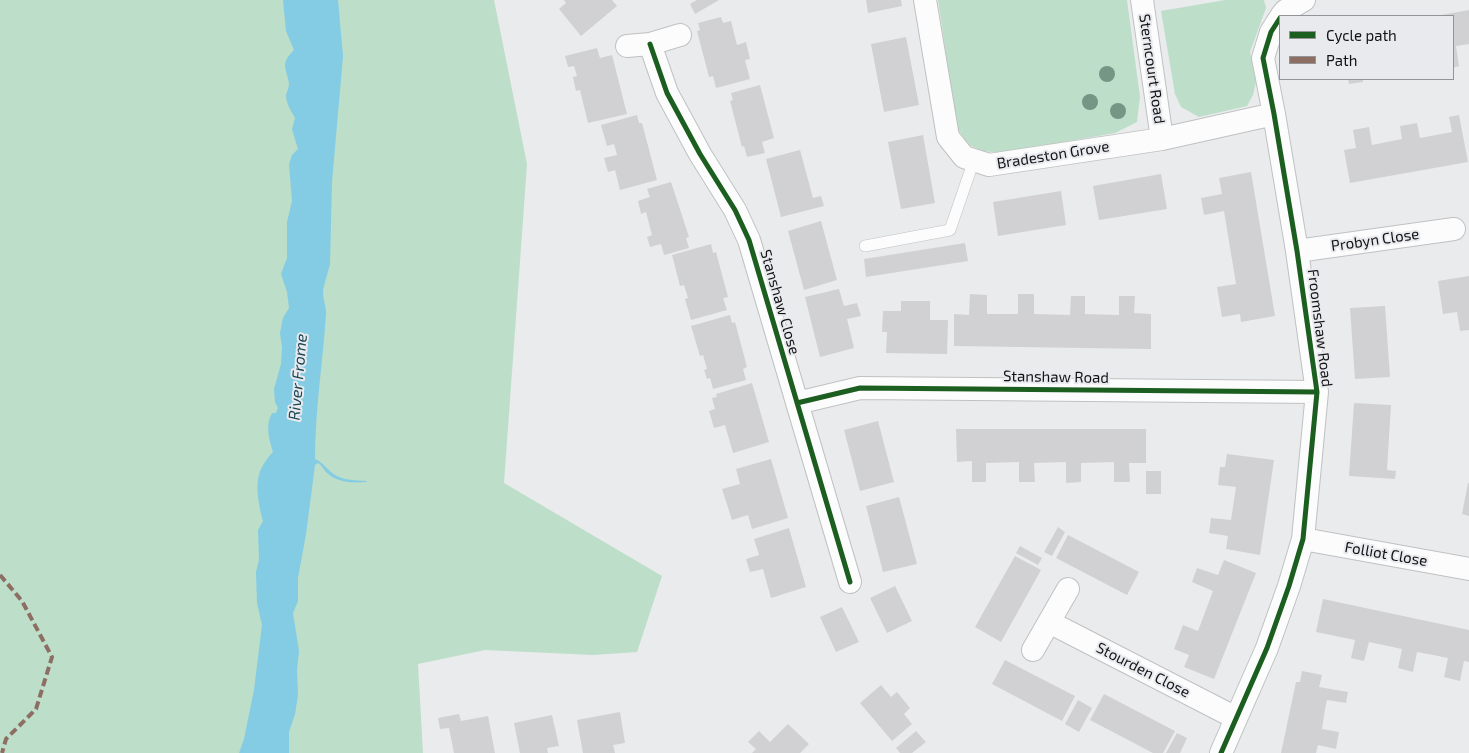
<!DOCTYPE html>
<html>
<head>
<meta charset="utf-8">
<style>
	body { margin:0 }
	#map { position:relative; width:1469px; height:753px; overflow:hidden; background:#eaebed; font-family:"Exo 2",sans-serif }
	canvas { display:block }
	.legend { position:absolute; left:1279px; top:15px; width:175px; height:65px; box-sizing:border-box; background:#e9eaee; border:1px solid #939497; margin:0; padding:6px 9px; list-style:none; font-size:15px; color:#131315 }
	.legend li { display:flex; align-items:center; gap:10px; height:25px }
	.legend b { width:25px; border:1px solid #939497 }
</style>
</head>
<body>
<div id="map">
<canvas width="1469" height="753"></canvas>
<ul class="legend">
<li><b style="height:6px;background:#1b5e20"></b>Cycle path</li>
<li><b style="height:6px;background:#8d6e63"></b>Path</li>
</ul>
</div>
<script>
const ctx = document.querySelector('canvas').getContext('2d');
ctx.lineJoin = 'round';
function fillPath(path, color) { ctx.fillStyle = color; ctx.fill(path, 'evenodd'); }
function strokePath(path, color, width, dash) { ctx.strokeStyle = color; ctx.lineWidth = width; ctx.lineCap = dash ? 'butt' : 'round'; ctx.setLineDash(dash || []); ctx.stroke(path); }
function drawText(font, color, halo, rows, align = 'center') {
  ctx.font = font + ' "Exo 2",sans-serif'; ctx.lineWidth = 4; ctx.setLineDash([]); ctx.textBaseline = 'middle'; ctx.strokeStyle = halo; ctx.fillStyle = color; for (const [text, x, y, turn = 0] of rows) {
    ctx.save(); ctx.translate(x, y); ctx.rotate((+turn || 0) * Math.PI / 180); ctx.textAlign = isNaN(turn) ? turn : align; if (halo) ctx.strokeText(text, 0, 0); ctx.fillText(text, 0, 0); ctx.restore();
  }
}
const green = new Path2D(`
	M 0,0 L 494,0 L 527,164 L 504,483 L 662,576 L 637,652 L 593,655 L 485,650 L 418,664 L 423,753 L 0,753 Z
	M 938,0 L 1127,0 L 1140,97 L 1137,122 L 1115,133 L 1001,153 L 983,151 L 969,145 L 957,128 Z
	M 1225,0 L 1264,0 L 1266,8 L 1250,52 L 1256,82 L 1253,95 L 1247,106 L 1199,117 L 1181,107 L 1175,94 L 1161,11 Z`);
const water = new Path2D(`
	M 283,0 L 338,0 L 343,56 L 332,182 L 330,264 C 328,272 326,278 324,286 C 321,295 326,304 326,313 C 323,361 315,410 315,459 C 322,462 325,467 331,472 C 341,481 354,480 367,481 L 366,482 C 352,483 337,483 326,472 C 323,469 323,466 318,463 L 315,465 L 306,534 L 298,578 L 298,601 L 293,613 L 299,651 L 297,670 L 298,695 L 295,714 L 289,732 L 289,753 L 239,753 L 244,739 L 254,690 L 262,625 L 257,603 L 256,572 L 259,560 L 258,530 L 263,521 C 259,505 254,485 261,469 C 264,463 268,457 273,452 C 269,439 265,426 272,413 L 276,413 L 278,408 L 275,402 L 274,389 L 281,364 L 282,347 L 280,333 L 283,318 L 289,308 L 287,292 L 281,274 L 287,258 L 287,222 L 292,201 L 289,164 L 292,155 L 298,149 L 292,129 L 295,118 C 291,111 286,103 286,95 C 287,91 289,88 289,83 C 286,67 280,64 294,50 L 286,31 Z`);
const building = new Path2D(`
	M 564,0 L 612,0 L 617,6 L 581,36 L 559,9 L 566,3 Z
	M 697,0 L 719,0 L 695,14 L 690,4 Z
	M 866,0 L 901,0 L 902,6 L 868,13 Z
	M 1469,10 L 1469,44 L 1456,46 L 1459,66 L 1453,68 L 1453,16 L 1441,15 Z
	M 721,17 L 723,23 L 731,21 L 737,45 L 746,42 L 750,59 L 745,60 L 750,79 L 716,88 L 713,76 L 709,77 L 697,31 L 700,30 L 698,23 Z
	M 906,37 L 919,105 L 884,112 L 871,44 Z
	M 597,48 L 600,58 L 612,55 L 627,114 L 588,123 L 580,90 L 576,91 L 573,77 L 577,76 L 574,66 L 568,67 L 565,56 Z
	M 1348,79 L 1363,79 L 1363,82 L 1349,84 Z
	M 760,85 L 774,138 L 762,142 L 765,153 L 747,157 L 744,146 L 742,147 L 730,101 L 733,100 L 731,93 Z
	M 637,115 L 639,123 L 642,123 L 657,180 L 620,190 L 615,170 L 608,172 L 604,158 L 617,155 L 614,144 L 607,146 L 601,125 Z
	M 1459,115 L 1468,162 L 1350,183 L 1344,150 L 1356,148 L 1353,130 L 1369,127 L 1372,145 L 1402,139 L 1400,126 L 1417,123 L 1420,138 L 1452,132 L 1449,117 Z
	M 923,135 L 935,203 L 901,209 L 888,142 Z
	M 800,150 L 813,198 L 821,196 L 824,206 L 781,217 L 766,159 Z
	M 1251,172 L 1275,316 L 1241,322 L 1240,314 L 1222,317 L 1217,287 L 1236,284 L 1224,211 L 1204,215 L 1201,198 L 1222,194 L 1219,178 Z
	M 1161,174 L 1167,209 L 1099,220 L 1093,186 Z
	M 671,182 L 689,237 L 686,238 L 689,248 L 664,255 L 661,244 L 650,247 L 647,237 L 652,235 L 646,212 L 641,214 L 638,201 L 650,197 L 647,189 Z
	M 1061,191 L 1066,225 L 998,236 L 993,202 Z
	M 821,221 L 837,280 L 804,290 L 788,231 Z
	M 965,243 L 968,261 L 866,277 L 864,259 Z
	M 711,244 L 713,253 L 716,252 L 728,297 L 723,298 L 727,310 L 691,320 L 685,299 L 688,298 L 684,285 L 680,286 L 672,255 Z
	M 1469,276 L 1469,330 L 1460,331 L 1457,312 L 1443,314 L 1438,281 Z
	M 839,289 L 844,306 L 857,303 L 861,316 L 847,319 L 854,348 L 820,357 L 805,297 Z
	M 970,294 L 987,295 L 987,314 L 1018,314 L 1018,294 L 1034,294 L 1034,314 L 1070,315 L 1071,296 L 1085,296 L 1085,314 L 1119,315 L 1119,296 L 1135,296 L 1134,313 L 1151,314 L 1151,349 L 954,346 L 954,314 L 969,315 Z
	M 901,301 L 930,301 L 930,320 L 948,320 L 947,354 L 886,353 L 887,332 L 882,332 L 883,311 L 901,311 Z
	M 1385,306 L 1390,377 L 1355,379 L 1350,308 Z
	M 730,315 L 732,323 L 735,322 L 747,367 L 743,369 L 746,380 L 713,389 L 710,378 L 707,379 L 704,370 L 707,369 L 703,355 L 700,356 L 691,326 Z
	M 752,383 L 769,442 L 733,453 L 725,425 L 714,428 L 709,411 L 715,409 L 712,398 L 717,397 L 716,394 Z
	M 1354,403 L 1391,405 L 1387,470 L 1396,471 L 1395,479 L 1349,476 Z
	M 878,421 L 894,482 L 860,491 L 844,430 Z
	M 956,429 L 1146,429 L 1146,463 L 1129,463 L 1130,482 L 1114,482 L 1114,462 L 1081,463 L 1081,482 L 1066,483 L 1066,462 L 1034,463 L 1035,482 L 1019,482 L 1019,462 L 986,463 L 986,482 L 972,482 L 972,461 L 957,462 Z
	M 1227,454 L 1274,460 L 1260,555 L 1226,549 L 1228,536 L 1209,533 L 1211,518 L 1231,520 L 1236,487 L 1218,485 L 1220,467 L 1225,467 Z
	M 771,459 L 788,518 L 752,529 L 748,515 L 732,520 L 722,489 L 740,484 L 736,469 Z
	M 1146,471 L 1161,471 L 1161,494 L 1146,494 Z
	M 1468,483 L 1469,483 L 1469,516 L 1462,514 Z
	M 899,497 L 917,564 L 883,572 L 866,506 Z
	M 1058,527 L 1065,532 L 1052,556 L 1044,552 Z
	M 789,528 L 806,587 L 771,598 L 763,569 L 750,572 L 746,559 L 759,555 L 754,539 Z
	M 1068,535 L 1139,572 L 1127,595 L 1056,558 Z
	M 1020,546 L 1042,558 L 1038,565 L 1016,553 Z
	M 1015,556 L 1041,570 L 1001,642 L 975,627 Z
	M 1224,560 L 1256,573 L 1214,679 L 1184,667 L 1189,655 L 1174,649 L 1183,625 L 1198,631 L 1213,591 L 1192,582 L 1197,568 L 1218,575 Z
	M 895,586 L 912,621 L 887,633 L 870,598 Z
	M 1323,599 L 1469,630 L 1469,662 L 1464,661 L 1460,681 L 1444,677 L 1448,658 L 1433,655 L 1417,652 L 1413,672 L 1398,668 L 1402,649 L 1369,642 L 1364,661 L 1351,658 L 1355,640 L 1316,632 Z
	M 842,607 L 859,642 L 836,652 L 820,617 Z
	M 1005,660 L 1075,696 L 1062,721 L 992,684 Z
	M 1302,671 L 1322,675 L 1319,687 L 1348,692 L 1346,703 L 1327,700 L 1325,709 L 1322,729 L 1339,732 L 1336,749 L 1318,745 L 1316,753 L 1281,753 L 1296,682 L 1300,682 Z
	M 881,685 L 891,697 L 897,692 L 910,708 L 904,714 L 912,724 L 892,741 L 860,703 Z
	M 1104,694 L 1175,731 L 1163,753 L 1153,753 L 1090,720 Z
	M 1078,700 L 1092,708 L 1079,732 L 1065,724 Z
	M 620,712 L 625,743 L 613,745 L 615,753 L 583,753 L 577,720 Z
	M 459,714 L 461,721 L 488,716 L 495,753 L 454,753 L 449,728 L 440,729 L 438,718 Z
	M 552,715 L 559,746 L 547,748 L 548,753 L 520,753 L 514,723 Z
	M 788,724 L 809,744 L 800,753 L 752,753 L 756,749 L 748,742 L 759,731 L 770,742 Z
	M 916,731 L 926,742 L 912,753 L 900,753 L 896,748 Z
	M 1177,733 L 1187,738 L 1180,753 L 1166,753 Z`);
const lane = new Path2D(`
	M 865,246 L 950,230 L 974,160`);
const street = new Path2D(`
	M 925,0 L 948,137 L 964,157 L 989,165 L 1162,139 L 1274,114
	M 1142,0 L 1162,139
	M 1281,16 L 1285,11 L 1304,0
	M 650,44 L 667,93 L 700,154 L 735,210 L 749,240 L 850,582
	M 627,46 L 650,44 L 680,35
	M 1297,251 L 1454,229
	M 797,403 L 860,388 L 1317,392
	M 1303,539 L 1469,569
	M 1049,622 L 1236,718
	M 1033,650 L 1068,589
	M 1221,753 L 1267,648 L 1289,586 L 1303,539 L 1317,392 L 1297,251 L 1274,114 L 1263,58 L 1271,32 L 1280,18`);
const quiet = new Path2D(`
	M 0,575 L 22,601 L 52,657 L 36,709 L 6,739 L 2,753`);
const cycleway = new Path2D(`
	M 650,44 L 667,93 L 700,154 L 735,210 L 749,240 L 850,582
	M 797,403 L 860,388 L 1317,392
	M 1221,753 L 1267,648 L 1289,586 L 1303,539 L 1317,392 L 1297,251 L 1274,114 L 1263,58 L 1271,32 L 1280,18`);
const trees = [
	[1107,74],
	[1090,102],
	[1118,111]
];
const streetNames = [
	["Sterncourt Road",1152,69,82],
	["Bradeston Grove",1053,155,-9],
	["Probyn Close",1375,240,-8],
	["Stanshaw Close",780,302,74],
	["Froomshaw Road",1320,328,83],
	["Stanshaw Road",1056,377,1],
	["Folliot Close",1386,554,10],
	["Stourden Close",1143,670,27]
];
const waterNames = [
	["River Frome",298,377,-85]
];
fillPath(green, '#bddec9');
fillPath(water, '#84cbe4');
fillPath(building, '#d1d1d3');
strokePath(lane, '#c0c1c3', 12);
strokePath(street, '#c0c1c3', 24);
strokePath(lane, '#fcfcfc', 11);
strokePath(street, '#fcfcfc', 22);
strokePath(quiet, '#8d6e63', 4, [8, 4]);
strokePath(cycleway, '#1b5e20', 5);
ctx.fillStyle = '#769685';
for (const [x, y] of trees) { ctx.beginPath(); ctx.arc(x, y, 8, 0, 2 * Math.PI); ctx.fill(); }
drawText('15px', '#131315', '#e9eaee', streetNames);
drawText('italic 16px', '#184454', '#e9eaee', waterNames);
</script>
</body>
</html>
